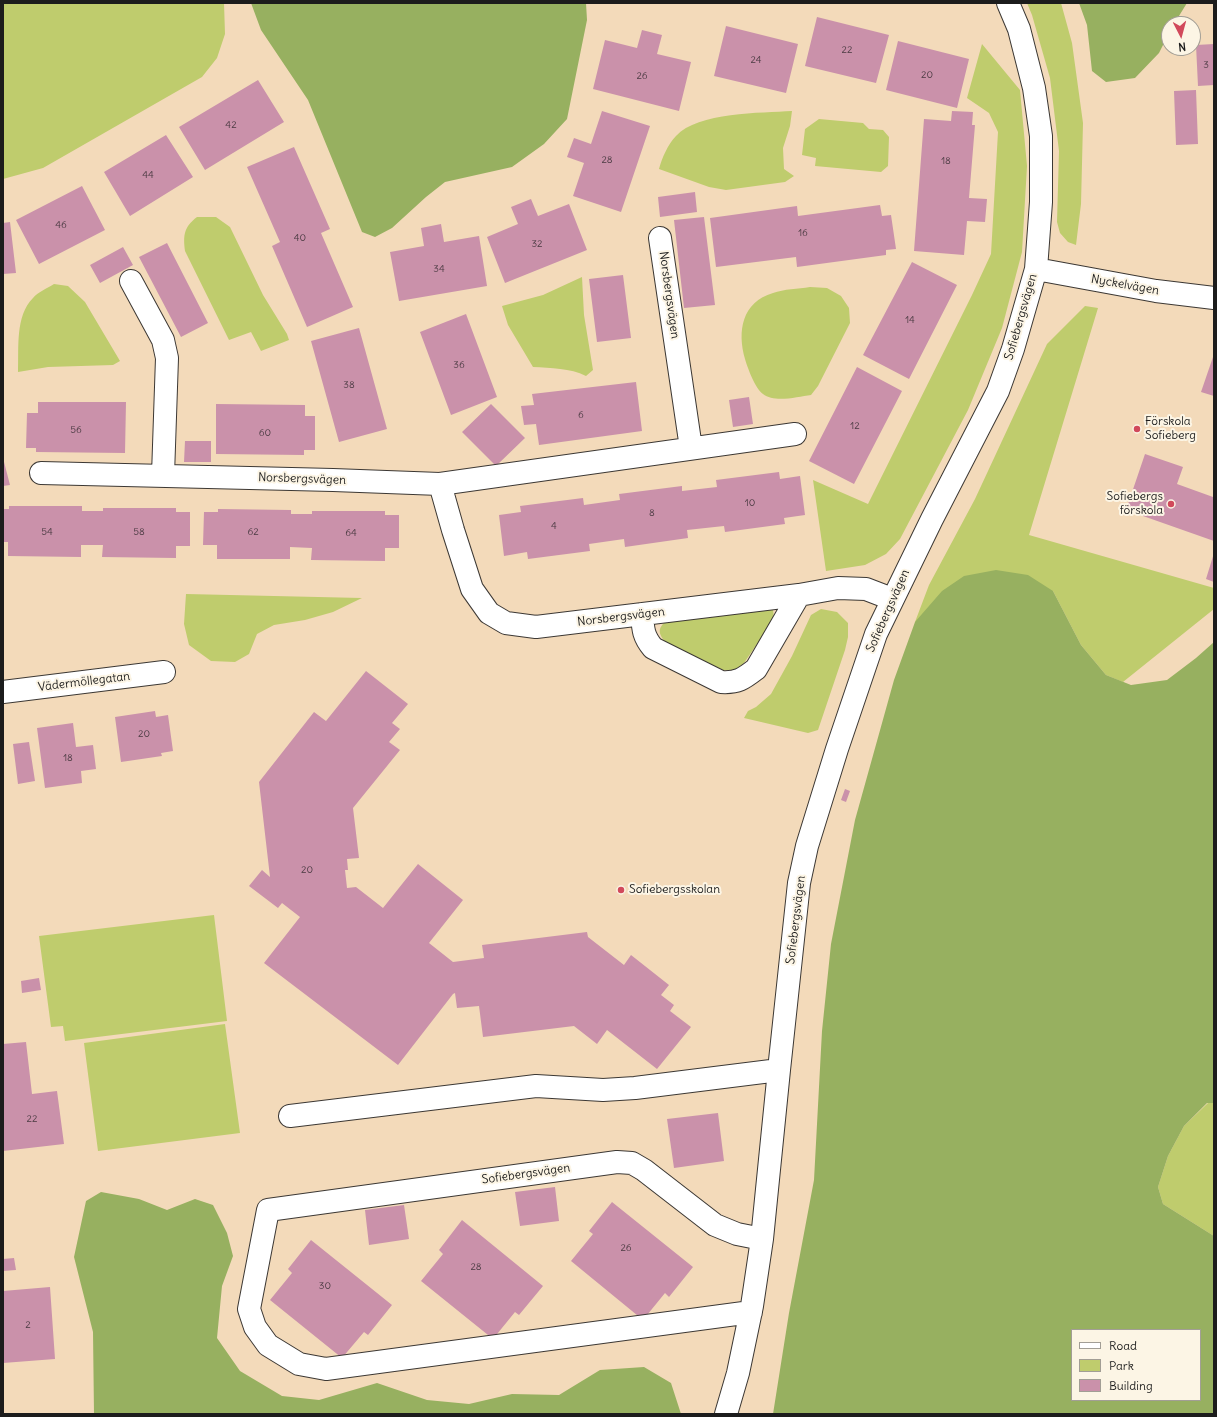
<!DOCTYPE html>
<html>
<head>
<meta charset="utf-8">
<style>
	body { margin:0 }
	#map { position:relative; width:1217px; height:1417px; overflow:hidden; background:#f3daba; font-family:Delius,sans-serif }
	canvas { display:block }
	.frame { position:absolute; inset:0; border:4px solid #1c1c1c; pointer-events:none }
	.legend { position:absolute; left:1071px; top:1329px; width:130px; height:72px; box-sizing:border-box; background:#fcf5e5; border:1px solid #a29e95; margin:0; padding:5px 7px; list-style:none; font-size:12px; color:#1c1c1c }
	.legend li { display:flex; align-items:center; gap:8px; height:20px }
	.legend b { width:20px; border:1px solid #a29e95 }
	.north { position:absolute; left:1161px; top:16px; width:40px; height:40px; box-sizing:border-box; background:#fcf5e5; border:1px solid #a29e95; border-radius:50%; rotate:174deg; font-size:11px; font-weight:700; line-height:16px; text-align:center; color:#1c1c1c }
	.north::after { content:''; display:block; margin:auto; width:14px; height:18px; background:#d1495b; clip-path:polygon(50% 0,100% 100%,50% 72%,0 100%) }
</style>
</head>
<body>
<div id="map">
<canvas width="1217" height="1417"></canvas>
<div class="frame"></div>
<ul class="legend">
<li><b style="height:5px;background:#fff"></b>Road</li>
<li><b style="height:11px;background:#bfcc6d"></b>Park</li>
<li><b style="height:11px;background:#ca91aa"></b>Building</li>
</ul>
<div class="north">N</div>
</div>
<script>
const ctx = document.querySelector('canvas').getContext('2d');
ctx.lineJoin = 'round';
function fillPath(path, color) { ctx.fillStyle = color; ctx.fill(path, 'evenodd'); }
function strokePath(path, color, width, dash) { ctx.strokeStyle = color; ctx.lineWidth = width; ctx.lineCap = dash ? 'butt' : 'round'; ctx.setLineDash(dash || []); ctx.stroke(path); }
function drawText(font, color, halo, rows, align = 'center') {
  ctx.font = font + ' Delius,sans-serif'; ctx.lineWidth = 4; ctx.setLineDash([]); ctx.textBaseline = 'middle'; ctx.strokeStyle = halo; ctx.fillStyle = color; for (const [text, x, y, turn = 0] of rows) {
    ctx.save(); ctx.translate(x, y); ctx.rotate((+turn || 0) * Math.PI / 180); ctx.textAlign = isNaN(turn) ? turn : align; if (halo) ctx.strokeText(text, 0, 0); ctx.fillText(text, 0, 0); ctx.restore();
  }
}
const green = new Path2D(`
	M 3,3 L 224,3 L 225,34 L 217,58 L 202,77 L 43,168 L 3,179 Z
	M 1027,3 L 1061,3 L 1072,43 L 1083,123 L 1081,204 L 1076,245 L 1068,242 L 1060,233 L 1057,222 L 1059,151 L 1050,78 L 1032,15 Z
	M 982,44 L 1020,90 L 1027,166 L 1022,252 L 1002,328 L 968,410 L 900,539 L 886,554 L 865,565 L 826,571 L 813,480 L 868,504 L 972,295 L 991,254 L 998,132 L 989,113 L 967,98 Z
	M 792,111 L 790,126 L 783,148 L 784,169 L 794,176 L 785,182 L 726,190 L 709,187 L 659,169 C 662,158 668,144 676,136 C 698,112 761,113 792,111 Z
	M 819,119 L 863,123 L 869,129 L 883,130 L 889,137 L 888,166 L 881,172 L 815,166 L 816,158 L 802,155 L 805,129 Z
	M 197,217 L 216,217 L 230,227 L 263,295 L 287,334 L 289,340 L 261,351 L 251,332 L 229,340 L 185,251 C 183,235 184,227 197,217 Z
	M 582,277 L 584,315 L 593,370 L 586,376 C 570,368 551,368 533,367 L 508,325 L 502,306 L 543,295 Z
	M 54,284 L 68,286 L 85,302 L 120,361 L 113,365 L 48,367 L 18,372 C 19,348 15,316 33,298 C 38,292 48,288 54,284 Z
	M 810,287 L 827,288 L 841,296 L 849,308 L 850,323 L 818,386 L 811,395 C 797,397 774,403 763,394 C 755,388 748,369 745,359 C 737,331 742,302 773,293 C 784,289 798,289 810,287 Z
	M 1085,306 L 1098,308 L 1029,535 L 1214,588 L 1214,609 L 1123,682 L 1106,675 L 1081,645 L 1053,591 L 915,622 L 929,585 L 975,499 L 1047,344 Z
	M 186,594 L 362,598 L 333,612 L 305,620 L 274,625 L 257,634 L 249,654 L 235,662 L 211,661 L 189,645 L 184,624 Z
	M 766,608 L 773,609 L 774,619 L 744,663 L 735,670 L 723,670 L 666,643 C 658,633 657,629 667,620 Z
	M 821,609 L 837,612 L 848,623 L 848,637 L 845,650 L 818,730 L 808,733 L 744,718 L 748,711 L 756,707 L 771,694 L 792,656 L 811,615 Z
	M 214,915 L 227,1021 L 65,1041 L 63,1026 L 51,1027 L 39,936 Z
	M 225,1024 L 240,1133 L 98,1151 L 84,1043 Z
	M 1208,1103 L 1214,1103 L 1214,1236 L 1163,1204 L 1158,1187 L 1168,1156 L 1184,1126 Z`);
const forest = new Path2D(`
	M 251,3 L 586,3 L 587,20 L 567,119 L 544,144 L 512,167 L 445,182 L 426,197 L 392,228 L 375,237 L 362,232 L 308,100 L 261,30 Z
	M 1079,3 L 1187,3 L 1174,24 L 1169,24 L 1169,33 L 1159,53 L 1135,78 L 1106,82 L 1092,71 L 1087,25 Z
	M 996,570 L 1028,575 L 1053,591 L 1081,645 L 1106,675 L 1131,685 L 1167,680 L 1196,658 L 1214,642 L 1214,1103 L 1207,1103 L 1184,1126 L 1168,1156 L 1158,1187 L 1163,1204 L 1214,1236 L 1214,1414 L 773,1414 L 789,1313 L 814,1180 L 822,1031 L 831,944 L 855,820 L 894,680 L 915,622 L 942,591 L 964,576 ZM 1072,1330 L 1200,1330 L 1200,1400 L 1072,1400 Z
	M 101,1192 L 139,1199 L 167,1210 L 195,1199 L 213,1205 L 227,1233 L 233,1256 L 222,1286 L 217,1338 L 240,1371 L 282,1396 L 319,1400 L 377,1383 L 427,1400 L 469,1404 L 512,1394 L 559,1395 L 600,1370 L 644,1367 L 671,1383 L 681,1414 L 94,1414 L 93,1332 L 74,1257 L 86,1201 Z`);
const building = new Path2D(`
	M 817,17 L 889,35 L 876,83 L 805,66 Z
	M 726,26 L 798,44 L 786,93 L 714,76 Z
	M 642,30 L 662,35 L 657,54 L 691,62 L 679,111 L 593,89 L 605,40 L 637,48 Z
	M 898,41 L 969,59 L 957,108 L 886,90 Z
	M 1214,44 L 1214,85 L 1198,86 L 1196,45 Z
	M 258,80 L 284,122 L 205,170 L 179,127 Z
	M 1196,90 L 1198,144 L 1176,145 L 1174,91 Z
	M 602,111 L 650,126 L 621,212 L 573,196 L 584,163 L 567,157 L 574,138 L 591,144 Z
	M 952,111 L 973,112 L 972,125 L 975,125 L 969,198 L 987,199 L 985,222 L 967,221 L 964,255 L 914,251 L 924,119 L 951,121 Z
	M 166,135 L 193,177 L 130,216 L 104,172 Z
	M 294,147 L 330,229 L 321,233 L 353,307 L 307,327 L 272,246 L 280,242 L 247,167 Z
	M 82,186 L 105,230 L 39,264 L 16,220 Z
	M 695,192 L 697,212 L 660,217 L 658,197 Z
	M 531,199 L 538,216 L 569,204 L 587,250 L 505,283 L 487,237 L 518,224 L 511,207 Z
	M 880,205 L 882,216 L 891,215 L 896,249 L 886,250 L 886,255 L 797,267 L 796,257 L 716,267 L 710,218 L 797,206 L 798,216 Z
	M 704,217 L 715,305 L 684,308 L 674,220 Z
	M 10,222 L 16,273 L 3,274 L 3,223 Z
	M 441,224 L 444,242 L 479,236 L 487,286 L 399,301 L 390,252 L 424,246 L 421,228 Z
	M 167,243 L 208,323 L 181,337 L 139,257 Z
	M 123,247 L 133,265 L 100,283 L 90,265 Z
	M 912,262 L 957,285 L 909,379 L 863,355 Z
	M 623,275 L 631,338 L 597,342 L 589,279 Z
	M 466,314 L 497,397 L 451,415 L 420,332 Z
	M 359,328 L 387,429 L 339,442 L 311,341 Z
	M 1213,357 L 1214,357 L 1214,396 L 1201,392 Z
	M 857,367 L 902,391 L 854,484 L 809,461 Z
	M 636,382 L 642,431 L 539,445 L 536,424 L 524,425 L 521,406 L 534,405 L 532,394 Z
	M 749,397 L 753,424 L 733,427 L 729,400 Z
	M 38,402 L 126,402 L 125,453 L 36,452 L 36,448 L 26,448 L 27,413 L 38,413 Z
	M 216,404 L 305,405 L 305,416 L 315,416 L 315,450 L 304,450 L 304,455 L 216,454 Z
	M 491,404 L 525,438 L 496,466 L 462,432 Z
	M 185,441 L 211,441 L 211,462 L 184,462 Z
	M 1145,454 L 1183,467 L 1177,484 L 1213,497 L 1214,494 L 1214,541 L 1126,510 Z
	M 3,458 L 10,485 L 3,486 Z
	M 779,472 L 780,479 L 800,476 L 805,515 L 784,518 L 785,524 L 725,532 L 724,526 L 687,530 L 688,538 L 625,547 L 624,539 L 589,544 L 590,551 L 528,559 L 527,552 L 504,556 L 499,515 L 521,512 L 520,506 L 583,498 L 584,505 L 620,500 L 619,494 L 682,486 L 682,491 L 717,487 L 716,480 Z
	M 9,506 L 82,506 L 82,511 L 103,511 L 103,508 L 176,508 L 176,512 L 190,512 L 190,546 L 176,546 L 176,558 L 102,557 L 103,545 L 81,545 L 81,557 L 8,556 L 8,542 L 3,542 L 3,509 L 9,509 Z
	M 218,509 L 291,510 L 291,514 L 312,514 L 312,511 L 385,511 L 385,515 L 399,515 L 399,548 L 385,548 L 385,561 L 311,560 L 312,548 L 290,547 L 290,559 L 217,559 L 217,545 L 203,545 L 204,512 L 218,512 Z
	M 1214,553 L 1214,582 L 1206,579 Z
	M 366,671 L 408,704 L 392,723 L 400,729 L 389,742 L 400,750 L 353,808 L 359,858 L 347,859 L 348,870 L 345,870 L 347,888 L 356,887 L 383,908 L 418,864 L 463,900 L 429,943 L 453,962 L 484,958 L 482,945 L 587,932 L 588,937 L 624,965 L 631,955 L 669,985 L 661,995 L 674,1005 L 670,1011 L 691,1027 L 657,1069 L 607,1030 L 597,1044 L 574,1026 L 483,1037 L 479,1006 L 457,1008 L 455,993 L 453,994 L 398,1065 L 264,963 L 300,917 L 282,903 L 278,908 L 249,886 L 262,870 L 270,877 L 259,782 L 314,712 L 326,721 Z
	M 155,711 L 156,717 L 168,715 L 173,751 L 161,753 L 162,756 L 121,762 L 115,717 Z
	M 73,723 L 76,747 L 93,745 L 96,769 L 81,771 L 82,783 L 45,788 L 37,728 Z
	M 29,742 L 35,781 L 18,784 L 13,744 Z
	M 845,789 L 850,791 L 846,802 L 841,800 Z
	M 39,978 L 41,990 L 22,993 L 21,981 Z
	M 26,1042 L 32,1094 L 57,1091 L 64,1144 L 3,1151 L 3,1044 Z
	M 718,1113 L 724,1161 L 674,1168 L 667,1119 Z
	M 555,1187 L 559,1221 L 520,1226 L 515,1192 Z
	M 612,1202 L 693,1267 L 669,1297 L 665,1293 L 643,1320 L 571,1261 L 593,1234 L 589,1231 Z
	M 404,1205 L 409,1239 L 369,1245 L 365,1210 Z
	M 462,1220 L 543,1286 L 519,1315 L 515,1312 L 493,1339 L 421,1281 L 443,1254 L 439,1250 Z
	M 311,1240 L 392,1305 L 368,1335 L 364,1332 L 342,1358 L 270,1300 L 292,1273 L 288,1269 Z
	M 14,1258 L 16,1270 L 3,1271 L 3,1259 Z
	M 50,1287 L 55,1359 L 3,1363 L 3,1291 Z`);
const minor = new Path2D(`
	M 660,238 L 691,448
	M 1036,269 L 1156,291 L 1214,298
	M 131,281 L 163,340 L 167,358 L 163,475
	M 41,473 L 333,480 L 440,484 L 795,434
	M 440,484 L 453,530 L 472,589 L 489,613 L 506,623 L 536,627 L 799,595 L 838,588 L 866,589 L 892,599
	M 642,614 C 643,629 643,636 653,648 L 721,682 C 738,683 743,679 756,669 L 799,595
	M 3,692 L 164,672
	M 290,1116 L 536,1086 L 603,1090 L 635,1088 L 779,1070
	M 751,1312 L 326,1369 L 299,1364 L 268,1345 L 255,1327 L 249,1309 L 268,1210 L 617,1162 L 632,1163 L 644,1170 L 715,1225 L 737,1234 L 762,1239
	M 726,1414 L 738,1373 L 752,1306 L 762,1239 L 779,1070 L 799,883 L 807,846 L 837,749 L 876,634 L 932,519 L 998,391 L 1013,349 L 1036,269 L 1041,202 L 1041,136 L 1034,88 L 1019,29 L 1008,3`);
const markers = [
	[1137,429,4,"#d1495b"],
	[1171,504,4,"#d1495b"],
	[621,890,4,"#d1495b"]
];
const numberNames = [
	["22",847,50],
	["24",756,60],
	["3",1206,65],
	["20",927,75],
	["26",642,76],
	["42",231,125],
	["28",607,160],
	["18",946,161],
	["44",148,175],
	["46",61,225],
	["16",803,233],
	["40",300,238],
	["32",537,244],
	["34",439,269],
	["14",910,320],
	["36",459,365],
	["38",349,385],
	["6",581,415],
	["12",855,426],
	["56",76,430],
	["60",265,433],
	["10",750,503],
	["8",652,513],
	["4",554,526],
	["54",47,532],
	["58",139,532],
	["62",253,532],
	["64",351,533],
	["20",144,734],
	["18",68,758],
	["20",307,870],
	["22",32,1119],
	["26",626,1248],
	["28",476,1267],
	["30",325,1286],
	["2",28,1325]
];
const streetNames = [
	["Nyckelvägen",1125,285,10],
	["Norsbergsvägen",669,295,82],
	["Sofiebergsvägen",1021,317,-74],
	["Norsbergsvägen",302,479,2],
	["Sofiebergsvägen",888,611,-66],
	["Norsbergsvägen",621,617,-7],
	["Vädermöllegatan",84,682,-7],
	["Sofiebergsvägen",796,920,-83],
	["Sofiebergsvägen",526,1174,-8]
];
const poiNames = [
	["Förskola",1145,422],
	["Sofieberg",1145,436],
	["Sofiebergs",1163,497,"right"],
	["förskola",1163,511,"right"],
	["Sofiebergsskolan",629,890]
];
fillPath(green, '#bfcc6d');
fillPath(forest, '#97b060');
fillPath(building, '#ca91aa');
strokePath(minor, '#3c3834', 24);
strokePath(minor, '#fff', 22);
for (const [x, y, r, color] of markers) { const dot = new Path2D(); dot.arc(x, y, r, 0, 2 * Math.PI); ctx.fillStyle = color; ctx.fill(dot); strokePath(dot, '#fcf5e5', 1.5); }
drawText('10px', '#483940', null, numberNames);
drawText('12px', '#1c1c1c', '#fcf5e5', streetNames);
drawText('12px', '#1c1c1c', '#fcf5e5', poiNames, 'left');
</script>
</body>
</html>
